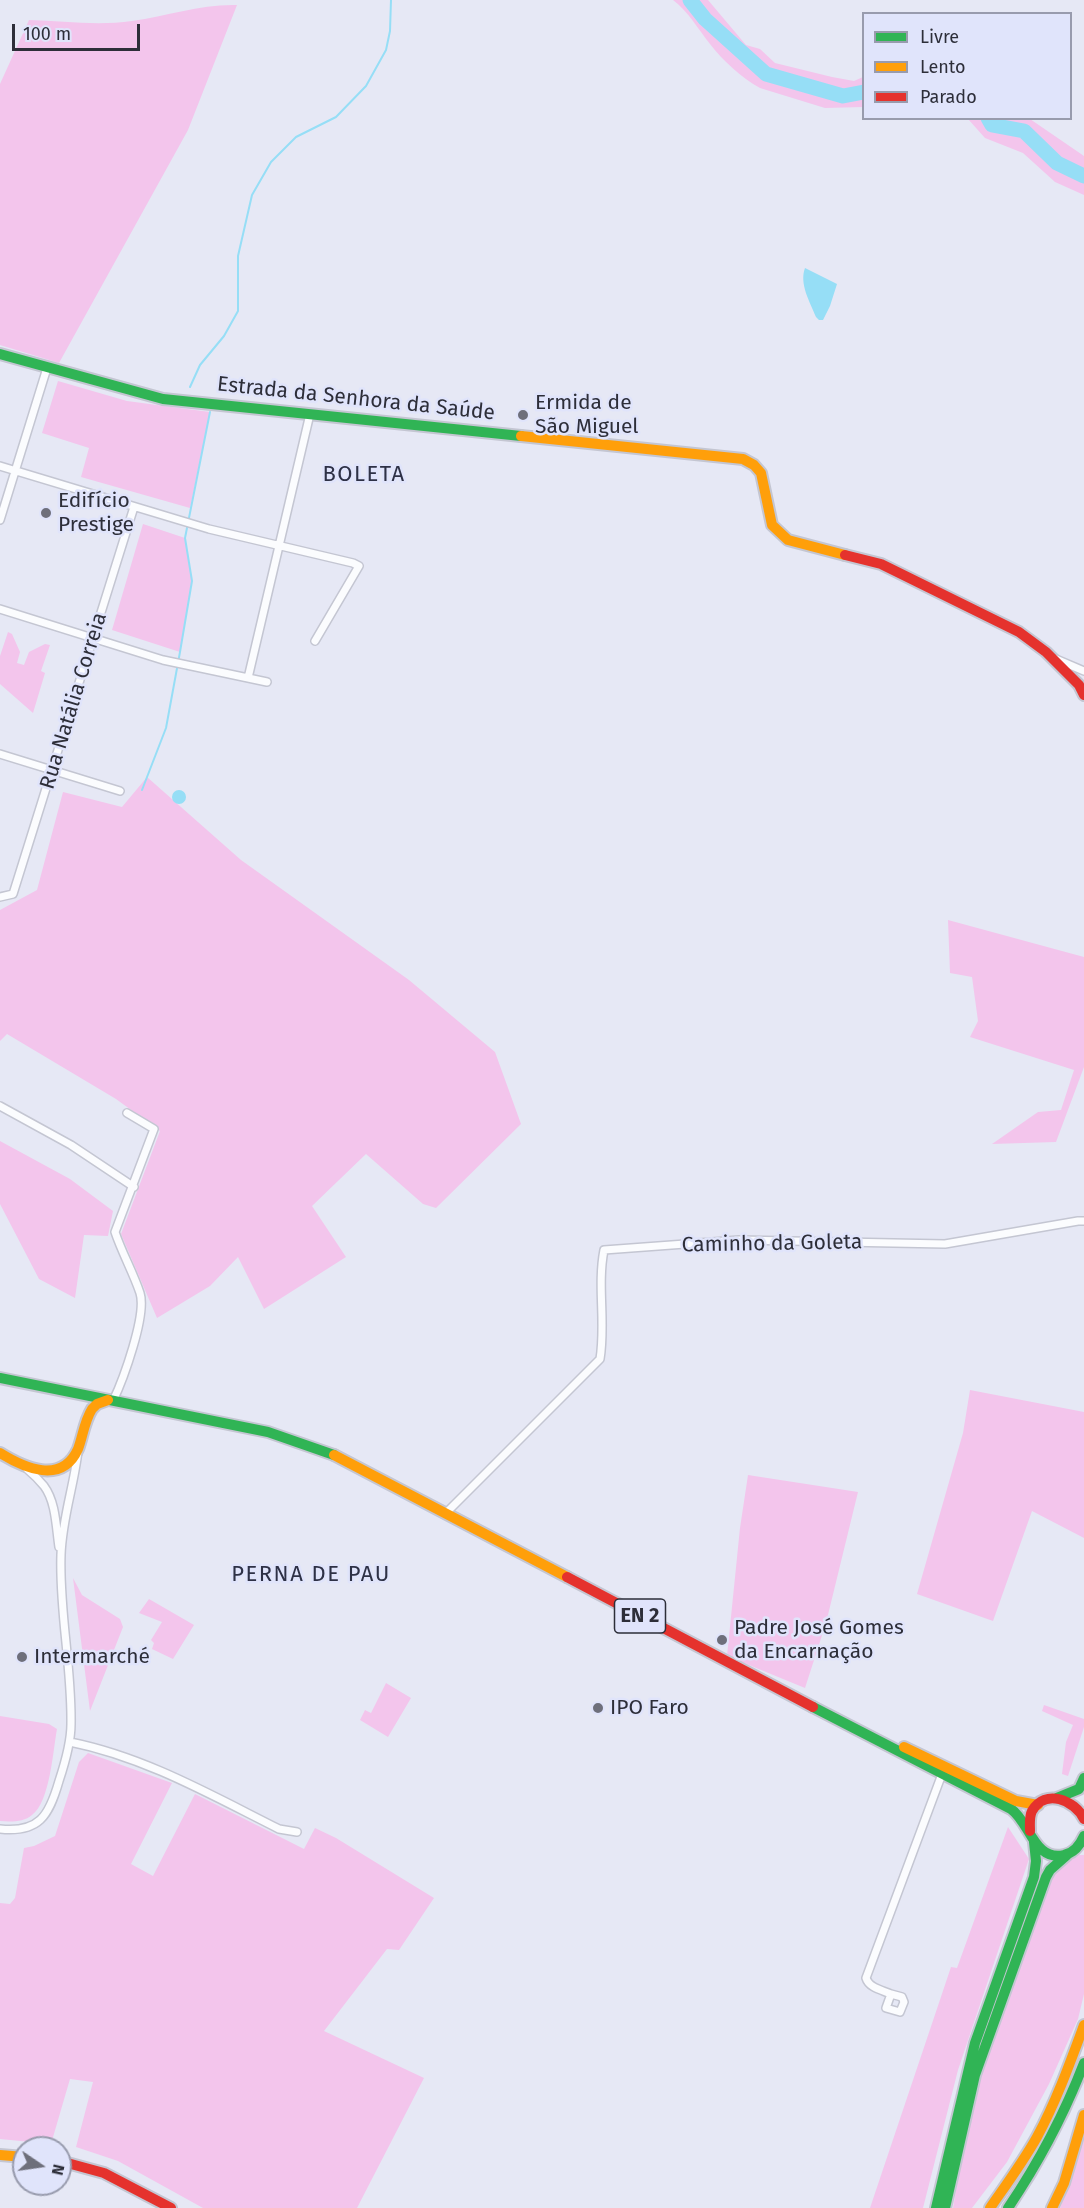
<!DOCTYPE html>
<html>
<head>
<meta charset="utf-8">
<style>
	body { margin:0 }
	#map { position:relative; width:1084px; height:2208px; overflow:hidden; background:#e6e8f5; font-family:"Fira Sans",sans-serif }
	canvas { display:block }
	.legend { position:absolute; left:862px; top:12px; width:210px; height:108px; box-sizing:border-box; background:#e0e4fb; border:2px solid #989bad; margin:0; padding:8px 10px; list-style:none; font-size:18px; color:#2d2e39 }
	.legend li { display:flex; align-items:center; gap:12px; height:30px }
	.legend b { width:30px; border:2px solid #989bad }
	.north { position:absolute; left:12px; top:2136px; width:60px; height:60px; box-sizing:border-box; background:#e0e4fb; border:2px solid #989bad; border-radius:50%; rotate:103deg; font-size:16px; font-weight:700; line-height:24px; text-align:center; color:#2d2e39 }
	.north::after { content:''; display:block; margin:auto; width:21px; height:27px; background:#6e6f7b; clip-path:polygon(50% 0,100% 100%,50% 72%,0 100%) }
	.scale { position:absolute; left:12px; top:24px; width:128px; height:27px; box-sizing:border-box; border:3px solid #2d2e39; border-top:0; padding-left:8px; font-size:18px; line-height:21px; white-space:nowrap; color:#2d2e39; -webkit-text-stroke:4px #e0e4fb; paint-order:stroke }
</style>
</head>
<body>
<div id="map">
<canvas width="1084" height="2208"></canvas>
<ul class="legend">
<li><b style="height:8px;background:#30b455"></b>Livre</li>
<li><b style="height:8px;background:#ff9f0a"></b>Lento</li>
<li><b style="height:8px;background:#e5322d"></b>Parado</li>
</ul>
<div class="north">N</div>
<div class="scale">100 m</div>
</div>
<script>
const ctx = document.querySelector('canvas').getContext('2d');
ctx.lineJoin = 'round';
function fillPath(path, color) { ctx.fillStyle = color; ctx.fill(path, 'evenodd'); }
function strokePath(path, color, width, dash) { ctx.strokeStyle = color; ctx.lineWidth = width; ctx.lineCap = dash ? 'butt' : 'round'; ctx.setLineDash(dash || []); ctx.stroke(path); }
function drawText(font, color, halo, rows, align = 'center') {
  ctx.font = font + ' "Fira Sans",sans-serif'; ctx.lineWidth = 5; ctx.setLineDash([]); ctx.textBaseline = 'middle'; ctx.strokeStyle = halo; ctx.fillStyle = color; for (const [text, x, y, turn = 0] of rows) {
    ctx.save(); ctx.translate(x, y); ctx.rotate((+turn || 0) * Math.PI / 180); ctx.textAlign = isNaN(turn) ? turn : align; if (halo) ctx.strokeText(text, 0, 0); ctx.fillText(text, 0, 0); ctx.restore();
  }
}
const green = new Path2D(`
	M 673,0 L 708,0 L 746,45 L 760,49 L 775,63 L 832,77 L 854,81 L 863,77 L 863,107 L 825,108 L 760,88 C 742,78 722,60 710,44 C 698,29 688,11 673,0 Z
	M 237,5 L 188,130 L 59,363 L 0,345 L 0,84 L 29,20 C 63,21 98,26 132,21 C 168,16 201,4 237,5 Z
	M 968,119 L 1030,119 L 1084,156 L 1084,195 L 1055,182 L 1023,153 L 985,138 Z
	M 58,381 L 127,401 L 210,412 L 190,508 L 81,477 L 89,448 L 42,433 Z
	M 143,524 L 185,538 L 192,581 L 180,652 L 112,630 Z
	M 8,632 L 12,634 L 20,652 L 17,663 L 24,665 L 29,652 L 45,644 L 50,645 L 41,671 L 45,673 L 33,713 L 0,684 L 0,656 Z
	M 147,777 L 241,860 L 409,980 L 495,1052 L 521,1124 L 436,1208 L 423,1204 L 366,1154 L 312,1206 L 346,1257 L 264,1309 L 238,1257 L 210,1286 L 157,1318 L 121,1234 L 160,1131 L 116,1099 L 7,1034 L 0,1041 L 0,910 L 37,890 L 63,792 L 122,807 Z
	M 948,920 L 1084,957 L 1084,1067 L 1056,1142 L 992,1144 L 1038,1112 L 1061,1110 L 1074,1070 L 970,1037 L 978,1021 L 972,977 L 950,973 Z
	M 0,1141 L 70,1179 L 113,1211 L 108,1236 L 84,1235 L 75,1298 L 39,1279 L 0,1204 Z
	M 970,1390 L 1084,1412 L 1084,1538 L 1032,1511 L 993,1621 L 917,1594 L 963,1433 Z
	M 748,1475 L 858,1492 L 826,1623 L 805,1688 L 727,1656 L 740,1528 Z
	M 73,1578 L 82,1595 L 120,1619 L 123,1627 L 90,1711 Z
	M 149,1599 L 194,1625 L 173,1659 L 152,1649 L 154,1643 L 151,1640 L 162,1622 L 139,1613 Z
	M 386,1683 L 411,1698 L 388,1737 L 360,1720 L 365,1710 L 371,1713 Z
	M 1044,1705 L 1084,1719 L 1084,1727 L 1068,1776 L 1062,1774 L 1066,1742 L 1073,1725 L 1042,1711 Z
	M 0,1716 L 49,1724 L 57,1729 C 53,1750 50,1802 32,1815 C 24,1822 11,1822 0,1821 Z
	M 88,1753 L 172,1783 L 131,1864 L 153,1876 L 195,1794 L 304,1849 L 315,1828 L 336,1838 L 434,1898 L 399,1950 L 387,1949 L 324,2031 L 424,2078 L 357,2208 L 203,2208 L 118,2161 L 76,2147 L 93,2082 L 70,2079 L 51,2144 L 0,2139 L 0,1903 L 10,1904 L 15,1898 L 24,1848 L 34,1846 L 55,1836 L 79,1762 Z
	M 1008,1827 L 1029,1859 L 958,2070 L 923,2208 L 870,2208 L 951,1967 L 957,1968 Z
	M 1079,1855 L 1084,1855 L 1084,1994 L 1078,2019 L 1049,2084 L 1007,2162 L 972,2208 L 953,2208 L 960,2166 L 991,2034 L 1049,1883 L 1059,1867 Z
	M 1084,2136 L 1084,2208 L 1060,2208 Z`);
const water = new Path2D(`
	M 805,268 L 837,284 L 830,306 L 823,320 L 819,320 L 816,317 C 810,302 799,284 805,268 Z
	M172 797a7 7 0 1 1 14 0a7 7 0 1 1-14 0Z`);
const stream = new Path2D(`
	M 190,387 L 200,365 L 224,336 L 238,311 L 238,256 L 252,195 L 271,162 L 296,137 L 336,117 L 366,86 L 386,50 L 390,31 L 391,0
	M 142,790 L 166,728 L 180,652 L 192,581 L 185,538 L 210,412`);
const river = new Path2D(`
	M 690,0 L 705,19 L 766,74 L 843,96 L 864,92
	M 988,118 L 992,125 L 1024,131 L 1057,163 L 1084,176`);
const street = new Path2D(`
	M 0,466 L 209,529 L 353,563 L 359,566 L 315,641
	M 0,520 L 47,368
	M 0,609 L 163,660 L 267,682
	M 1056,659 L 1084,671
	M 248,678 L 310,414
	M 0,754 L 120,791
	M 0,897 L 13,894 L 134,507
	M 0,1106 L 71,1145 L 134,1187
	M 113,1401 C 123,1380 147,1315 140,1293 C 133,1272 122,1253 115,1232 L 154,1129 L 127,1113
	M 27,1469 C 33,1474 39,1480 44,1486 C 56,1502 56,1527 59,1547
	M 447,1512 L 600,1359 C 606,1323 597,1286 604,1250 L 739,1240 L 945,1244 L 1078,1221 L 1084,1221
	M 70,1742 C 145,1757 211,1795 279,1829 L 297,1832
	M 0,1829 C 39,1833 49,1816 59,1781 C 65,1763 71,1743 71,1724 C 72,1667 59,1611 61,1555 C 62,1519 74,1486 78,1451
	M 891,1994 L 902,1997 L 904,2002 L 900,2012 L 886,2008 L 891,1994 C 882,1990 869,1988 866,1978 L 942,1774`);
const fast = new Path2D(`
	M 0,354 L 163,399 L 521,436
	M 0,1378 L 268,1432 L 334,1455
	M 813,1707 L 1011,1809 C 1030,1822 1034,1862 1064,1855 C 1074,1853 1080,1845 1084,1836
	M 1057,1798 L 1079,1789 L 1084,1778
	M 936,2208 L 975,2043 L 1034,1877 L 1036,1861 L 1034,1842
	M 945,2208 L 975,2075 L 1046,1877 L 1050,1870 L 1067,1855
	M 1008,2208 C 1039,2162 1064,2115 1084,2063`);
const slow = new Path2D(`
	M 521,436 L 743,459 L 754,465 L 761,473 L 772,525 L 788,540 L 845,555
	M 0,1453 C 24,1468 62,1485 78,1449 C 83,1436 84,1422 92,1409 L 97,1404 L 108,1400
	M 334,1455 L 567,1577
	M 904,1747 L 1016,1801 L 1038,1805
	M 0,2155 L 24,2157
	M 990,2208 C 1006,2185 1023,2162 1037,2137 C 1056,2102 1070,2063 1084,2025
	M 1052,2208 L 1064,2183 L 1084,2115`);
const jam = new Path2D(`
	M 845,555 L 881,564 L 1019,632 L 1046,652 L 1079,685 L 1084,695
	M 567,1577 L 813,1707
	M 1030,1831 C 1030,1825 1029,1817 1032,1811 C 1045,1788 1075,1800 1084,1819
	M 60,2161 L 104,2173 L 171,2208`);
const markers = [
	[523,415,6,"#6e6f7b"],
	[46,513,6,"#6e6f7b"],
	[722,1640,6,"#6e6f7b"],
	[22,1657,6,"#6e6f7b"],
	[598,1708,6,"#6e6f7b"]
];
const shields = [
	[640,1616,51]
];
const shieldNames = [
	["EN 2",640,1616]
];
const streetNames = [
	["Estrada da Senhora da Saúde",356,399,6],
	["Rua Natália Correia",74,701,-73],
	["Caminho da Goleta",772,1244,-1]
];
const poiNames = [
	["Ermida de",535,403],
	["São Miguel",535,427],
	["Edifício",58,501],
	["Prestige",58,525],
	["Padre José Gomes",734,1628],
	["da Encarnação",734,1652],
	["Intermarché",34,1657],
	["IPO Faro",610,1708]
];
const neighbourhoodNames = [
	["BOLETA",364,475],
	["PERNA DE PAU",311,1575]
];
fillPath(green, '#f3c5ec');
fillPath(water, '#96def6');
strokePath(stream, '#96def6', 2);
strokePath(river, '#96def6', 15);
strokePath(street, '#c4c6d2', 10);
strokePath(fast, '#c4c6d2', 14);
strokePath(slow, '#c4c6d2', 14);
strokePath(jam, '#c4c6d2', 14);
strokePath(street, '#fbfcfe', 7);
strokePath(fast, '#30b455', 10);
strokePath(slow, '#ff9f0a', 10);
strokePath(jam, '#e5322d', 10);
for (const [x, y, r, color] of markers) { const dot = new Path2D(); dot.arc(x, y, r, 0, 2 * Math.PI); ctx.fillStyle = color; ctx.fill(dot); strokePath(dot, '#e0e4fb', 2); }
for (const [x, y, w] of shields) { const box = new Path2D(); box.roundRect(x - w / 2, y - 17, w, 34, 4.5); ctx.fillStyle = '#e0e4fb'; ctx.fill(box); strokePath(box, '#2d2e39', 1.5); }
drawText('bold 20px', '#2d2e39', null, shieldNames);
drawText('21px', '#2d2e39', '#e0e4fb', streetNames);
drawText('21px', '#2d2e39', '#e0e4fb', poiNames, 'left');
ctx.letterSpacing = '1.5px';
drawText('22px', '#2e3146', '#e0e4fb', neighbourhoodNames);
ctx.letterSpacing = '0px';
</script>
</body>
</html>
